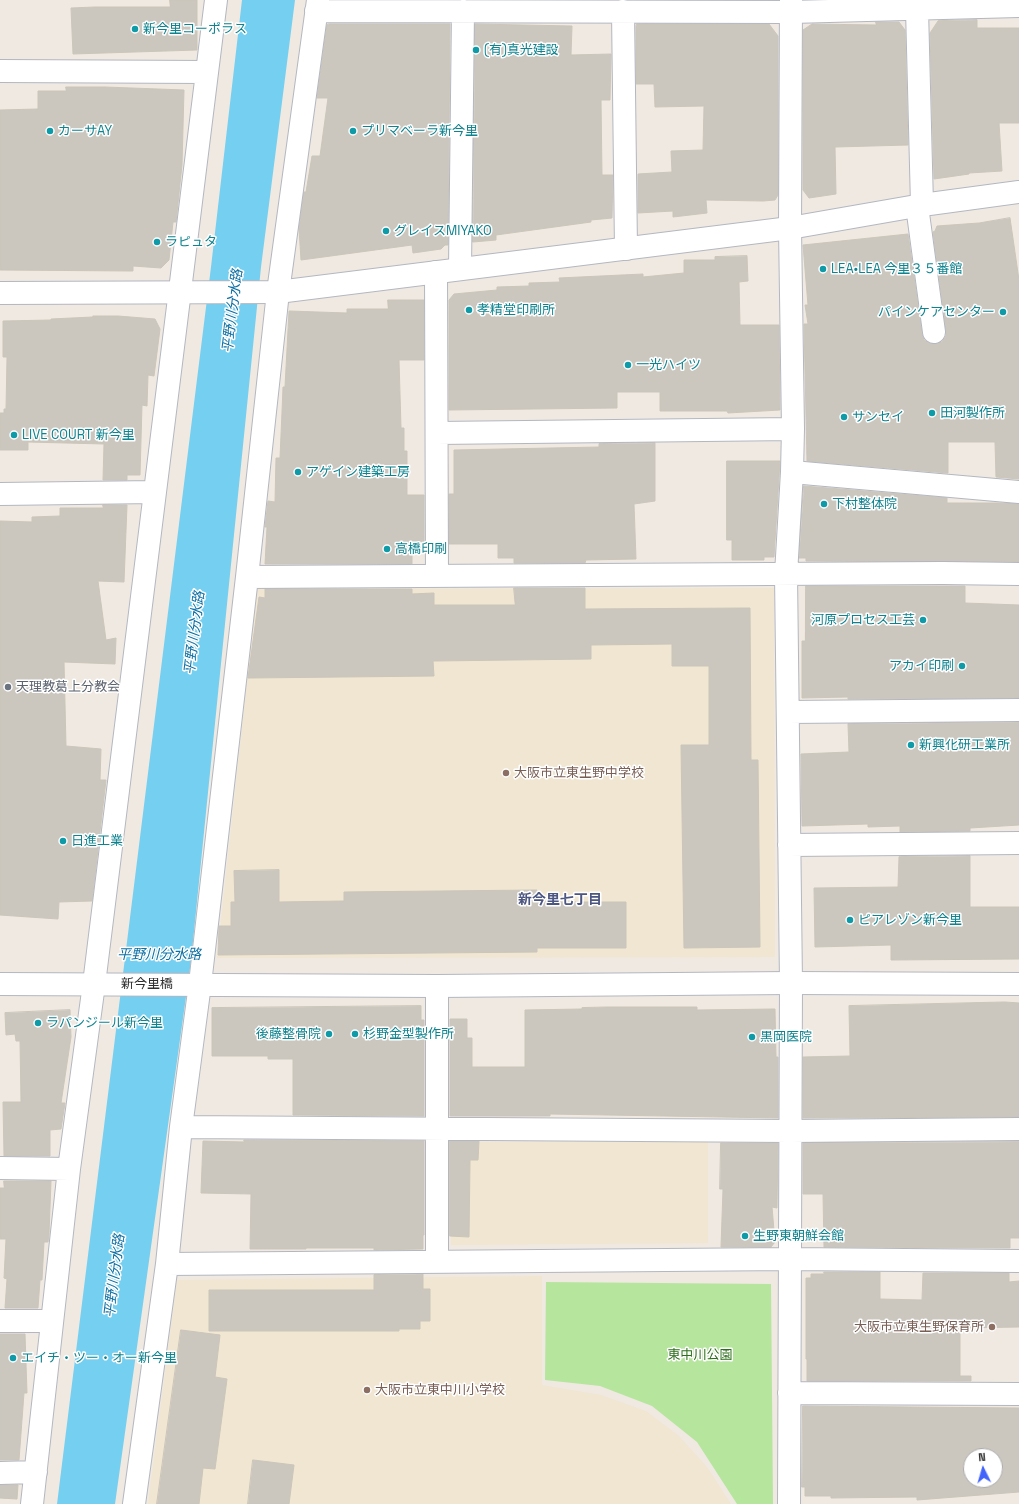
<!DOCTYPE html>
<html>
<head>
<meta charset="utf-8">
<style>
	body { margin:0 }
	#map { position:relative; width:1019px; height:1504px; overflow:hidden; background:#efe9e1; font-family:"Space Grotesk",sans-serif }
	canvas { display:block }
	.north { position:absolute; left:963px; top:1448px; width:40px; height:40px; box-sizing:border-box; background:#fff; border:1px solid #ababab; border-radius:50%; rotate:355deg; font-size:11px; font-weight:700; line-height:16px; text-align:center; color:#2e2e2e }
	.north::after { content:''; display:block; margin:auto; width:14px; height:18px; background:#4264fb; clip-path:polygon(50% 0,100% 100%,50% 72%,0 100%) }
</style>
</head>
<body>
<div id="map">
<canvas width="1019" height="1504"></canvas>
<div class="north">N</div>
</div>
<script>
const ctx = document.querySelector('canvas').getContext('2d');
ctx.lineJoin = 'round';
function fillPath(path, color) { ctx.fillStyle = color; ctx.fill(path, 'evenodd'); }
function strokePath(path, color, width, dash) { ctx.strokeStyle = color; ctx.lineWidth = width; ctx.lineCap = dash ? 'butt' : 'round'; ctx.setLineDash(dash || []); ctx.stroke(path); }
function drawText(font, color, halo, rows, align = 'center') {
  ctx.font = font + ' "Space Grotesk","Noto Sans JP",sans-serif'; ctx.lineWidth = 3; ctx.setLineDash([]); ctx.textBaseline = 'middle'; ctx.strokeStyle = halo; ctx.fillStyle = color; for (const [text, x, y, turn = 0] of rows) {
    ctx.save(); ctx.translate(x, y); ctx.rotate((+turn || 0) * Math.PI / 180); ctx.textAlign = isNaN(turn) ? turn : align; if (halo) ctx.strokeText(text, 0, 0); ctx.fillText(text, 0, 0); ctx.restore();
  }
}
const education = new Path2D(`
	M 774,588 L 775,957 L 217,958 L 257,589 Z
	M 708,1140 L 708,1243 L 451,1245 L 451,1142 Z
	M 542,1276 L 542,1385 L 601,1395 L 646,1411 L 679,1436 L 707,1467 L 731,1504 L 148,1504 L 177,1280 Z`);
const green = new Path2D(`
	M 546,1282 L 771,1284 L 773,1504 L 737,1504 L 697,1442 L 652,1406 L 600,1386 L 545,1380 Z`);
const water = new Path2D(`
	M 242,0 L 295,0 L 261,267 L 191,961 L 115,1504 L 57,1504 L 211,267 Z`);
const building = new Path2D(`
	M 170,0 L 197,0 L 197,50 L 73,54 L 71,8 L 95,7 L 170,7 Z
	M 977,20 L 977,28 L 1019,28 L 1019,123 L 999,123 L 1002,171 L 969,173 L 969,174 L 934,179 L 930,33 L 938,21 Z
	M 876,22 L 899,22 L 905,30 L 908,145 L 835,147 L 836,194 L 809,198 L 803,190 L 803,30 L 812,24 L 876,25 Z
	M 329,24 L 450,24 L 448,245 L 445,245 L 441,249 L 413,253 L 412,245 L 301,260 L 299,229 L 304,192 L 306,192 L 312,156 L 320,156 L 328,98 L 317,98 L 327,25 Z
	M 475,24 L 572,26 L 571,55 L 611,54 L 610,100 L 601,100 L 602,175 L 613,175 L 612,218 L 591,220 L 591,222 L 496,235 L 496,240 L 473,242 Z
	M 637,24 L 769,24 L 778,36 L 778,195 L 775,200 L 763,201 L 706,200 L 707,213 L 673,217 L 673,211 L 638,213 L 638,174 L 672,172 L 671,151 L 703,150 L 704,106 L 655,107 L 654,84 L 636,84 L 636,26 Z
	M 66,87 L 105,87 L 184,90 L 182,165 L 176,222 L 173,222 L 169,260 L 161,268 L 133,266 L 133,271 L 0,270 L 0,110 L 38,109 L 38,91 L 66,91 Z
	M 1010,218 L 1019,280 L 1019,479 L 996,477 L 995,442 L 948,442 L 948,473 L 807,461 L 804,324 L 808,324 L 805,305 L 808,305 L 803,245 L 908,234 L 922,334 L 924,340 L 929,343 L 935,344 L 942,342 L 946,336 L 946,330 L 933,232 L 935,231 L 937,226 L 979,223 Z
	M 747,256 L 748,281 L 739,282 L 740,325 L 779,325 L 780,410 L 728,413 L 727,411 L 660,411 L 660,392 L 617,392 L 617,408 L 449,410 L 449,300 L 454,294 L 497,290 L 497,287 L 529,286 L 529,283 L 560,282 L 559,278 L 643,274 L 643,277 L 684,273 L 684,260 L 715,260 L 715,257 Z
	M 388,300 L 424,300 L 424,360 L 399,360 L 401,428 L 404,428 L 404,451 L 407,451 L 407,495 L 424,495 L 424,544 L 412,545 L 412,564 L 265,564 L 267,527 L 265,527 L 268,501 L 275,502 L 276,458 L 280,458 L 282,412 L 283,387 L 285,387 L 289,311 L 347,313 L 347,309 L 388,309 Z
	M 93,316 L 118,316 L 155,319 L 160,329 L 154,376 L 148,375 L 147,406 L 142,405 L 140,475 L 127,475 L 127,480 L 103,480 L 104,444 L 28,442 L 28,450 L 0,450 L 0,413 L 4,413 L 4,409 L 6,409 L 7,357 L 3,357 L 3,321 L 51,320 L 51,319 L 93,317 Z
	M 655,443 L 655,501 L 634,504 L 636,559 L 586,560 L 585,563 L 514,563 L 514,558 L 498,558 L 498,544 L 449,544 L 449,494 L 454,494 L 454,450 L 599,447 L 599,444 Z
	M 727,461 L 780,461 L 774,557 L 764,557 L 764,560 L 732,560 L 732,540 L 727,540 Z
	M 804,486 L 947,498 L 947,503 L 998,503 L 1019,504 L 1019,562 L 806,561 L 806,558 L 799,558 Z
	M 103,505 L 127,505 L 124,582 L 98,581 L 106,640 L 116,638 L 115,664 L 64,662 L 66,746 L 101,749 L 100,780 L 106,780 L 92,901 L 59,902 L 58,919 L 0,915 L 0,521 L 32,522 L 32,517 L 60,516 L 60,508 L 103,508 Z
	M 806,586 L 965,586 L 965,603 L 1019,605 L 1019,698 L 848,699 L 848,697 L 802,698 L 802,641 L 805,641 Z
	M 514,588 L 585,588 L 585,609 L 750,608 L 751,760 L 758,760 L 760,947 L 684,948 L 681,745 L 709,745 L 709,666 L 672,666 L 672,644 L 591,645 L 591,659 L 433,661 L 434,676 L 248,678 L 259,597 L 265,598 L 265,589 L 412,589 L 412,594 L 434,593 L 434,605 L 515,605 Z
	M 1019,722 L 1019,825 L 970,828 L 970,831 L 900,832 L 900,826 L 868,827 L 868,824 L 802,826 L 801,754 L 849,752 L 848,724 Z
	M 970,856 L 970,907 L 1019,907 L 1019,959 L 891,960 L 891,945 L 815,947 L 814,888 L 898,887 L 899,857 Z
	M 279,870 L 279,902 L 344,901 L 344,892 L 537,890 L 537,902 L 626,902 L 626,948 L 537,948 L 537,952 L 218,955 L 219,926 L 231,926 L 231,902 L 235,902 L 234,871 Z
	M 1005,1002 L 1019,1003 L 1019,1117 L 803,1118 L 803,1057 L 850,1056 L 849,1006 Z
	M 421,1006 L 421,1020 L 424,1020 L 424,1116 L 293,1115 L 293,1059 L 268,1059 L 268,1056 L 212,1056 L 212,1008 Z
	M 607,1007 L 697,1007 L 697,1010 L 775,1009 L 776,1057 L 778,1057 L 778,1118 L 550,1114 L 550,1116 L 450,1116 L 450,1019 L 467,1019 L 467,1038 L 472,1038 L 472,1067 L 525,1067 L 525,1010 L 582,1009 L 582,1008 Z
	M 70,1010 L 71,1037 L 61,1103 L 65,1103 L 61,1129 L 50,1130 L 50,1156 L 4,1156 L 3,1102 L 21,1102 L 20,1041 L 16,1041 L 15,1034 L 6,1035 L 5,1013 Z
	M 244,1140 L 424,1141 L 424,1235 L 423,1235 L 423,1249 L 374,1250 L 374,1248 L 306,1248 L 306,1249 L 250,1249 L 251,1194 L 201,1193 L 203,1141 L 244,1142 Z
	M 450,1141 L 479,1141 L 478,1160 L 470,1160 L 469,1237 L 450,1236 Z
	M 1019,1142 L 1019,1238 L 1010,1238 L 1010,1248 L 824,1247 L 823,1194 L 803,1194 L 803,1143 Z
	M 721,1143 L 778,1143 L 777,1208 L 772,1207 L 775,1242 L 771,1247 L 721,1247 L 723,1189 L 720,1189 Z
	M 4,1181 L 51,1181 L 49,1234 L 48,1242 L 44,1242 L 42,1280 L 40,1280 L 38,1308 L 5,1308 L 7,1279 L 4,1278 L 6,1239 L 0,1239 L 0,1188 L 4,1188 Z
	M 824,1272 L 880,1272 L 880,1299 L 922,1300 L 923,1273 L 1009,1273 L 1009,1282 L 1019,1281 L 1019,1327 L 960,1328 L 960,1376 L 971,1376 L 971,1381 L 807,1381 L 807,1359 L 806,1359 L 806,1278 L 811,1278 L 811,1274 L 824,1274 Z
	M 423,1274 L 423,1289 L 430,1289 L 430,1321 L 420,1321 L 420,1329 L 399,1329 L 399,1331 L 209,1331 L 209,1290 L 374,1290 L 374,1275 Z
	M 181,1330 L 220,1335 L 215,1377 L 227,1379 L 215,1469 L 203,1468 L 199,1504 L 157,1504 Z
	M 0,1334 L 25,1334 L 27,1393 L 24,1393 L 19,1460 L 0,1460 Z
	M 803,1406 L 1019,1408 L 1019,1492 L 917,1500 L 917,1497 L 831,1498 L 831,1496 L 805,1496 L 805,1487 L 802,1487 ZM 971,1456 L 995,1456 L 995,1480 L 971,1480 Z
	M 253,1460 L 294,1465 L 289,1504 L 248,1504 Z
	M 0,1485 L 18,1485 L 17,1499 L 0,1498 Z`);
const minor = new Path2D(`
	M 917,9 L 922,205
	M 316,11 L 791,12 L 1019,6
	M 623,11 L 626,249
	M 0,71 L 207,72
	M 917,206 L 934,332
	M 460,269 L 463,11
	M 436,272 L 437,576
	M 437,433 L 793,429
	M 792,472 L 1019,492
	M 0,494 L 155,492
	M 247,577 L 943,573 L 1019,574
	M 788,712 L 1019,710
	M 789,845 L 1019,843
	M 437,986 L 437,1261
	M 181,1127 L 790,1131 L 1019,1129
	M 0,1168 L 69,1169
	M 167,1264 L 790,1259 L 1019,1261
	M 0,1321 L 52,1321
	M 789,1393 L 1019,1394
	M 0,1473 L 36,1472
	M 32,1504 L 69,1169 L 94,984 L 216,0
	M 134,1504 L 167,1264 L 181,1127 L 200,984 L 247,577 L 278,292 L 318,0
	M 789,1504 L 791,983 L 786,574 L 792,472 L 793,429 L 790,228 L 791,0`);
const tertiary = new Path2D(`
	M 0,293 L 278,292 L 790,228 L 922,205 L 1019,192
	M 0,984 L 437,986 L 791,983 L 1019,984`);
const markers = [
	[135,29,4,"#0f9aa8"],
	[476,50,4,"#0f9aa8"],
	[50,131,4,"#0f9aa8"],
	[353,131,4,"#0f9aa8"],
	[386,231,4,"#0f9aa8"],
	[157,242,4,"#0f9aa8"],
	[823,269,4,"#0f9aa8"],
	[469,310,4,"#0f9aa8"],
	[1003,312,4,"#0f9aa8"],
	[628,365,4,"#0f9aa8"],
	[932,413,4,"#0f9aa8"],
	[844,417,4,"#0f9aa8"],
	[14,435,4,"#0f9aa8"],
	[298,472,4,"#0f9aa8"],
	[824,504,4,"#0f9aa8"],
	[387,549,4,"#0f9aa8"],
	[923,620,4,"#0f9aa8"],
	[962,666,4,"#0f9aa8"],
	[8,687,4,"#6b7280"],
	[911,745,4,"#0f9aa8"],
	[506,773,4,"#8d6e63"],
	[63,841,4,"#0f9aa8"],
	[850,920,4,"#0f9aa8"],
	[38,1023,4,"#0f9aa8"],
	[329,1034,4,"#0f9aa8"],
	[355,1034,4,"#0f9aa8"],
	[752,1037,4,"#0f9aa8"],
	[745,1236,4,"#0f9aa8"],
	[992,1327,4,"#8d6e63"],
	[13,1358,4,"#0f9aa8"],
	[367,1390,4,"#8d6e63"]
];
const cultureNames = [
	["新今里コーポラス",143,29],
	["(有)真光建設",484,50],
	["カーサAY",58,131],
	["プリマベーラ新今里",361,131],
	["グレイスMIYAKO",394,231],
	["ラピュタ",165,242],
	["LEA•LEA 今里３５番館",831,269],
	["孝精堂印刷所",477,310],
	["パインケアセンター",995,312,"right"],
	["一光ハイツ",636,365],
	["田河製作所",940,413],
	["サンセイ",852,417],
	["LIVE COURT 新今里",22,435],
	["アゲイン建築工房",306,472],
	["下村整体院",832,504],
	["高橋印刷",395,549],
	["河原プロセス工芸",915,620,"right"],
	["アカイ印刷",954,666,"right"],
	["新興化研工業所",919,745],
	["日進工業",71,841],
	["ピアレゾン新今里",858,920],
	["ラパンジール新今里",46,1023],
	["後藤整骨院",321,1034,"right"],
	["杉野金型製作所",363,1034],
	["黒岡医院",760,1037],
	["生野東朝鮮会館",753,1236],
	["エイチ・ツー・オー新今里",21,1358]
];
const worshipNames = [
	["天理教葛上分教会",16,687]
];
const educationNames = [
	["大阪市立東生野中学校",514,773],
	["大阪市立東生野保育所",984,1327,"right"],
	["大阪市立東中川小学校",375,1390]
];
const streetNames = [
	["新今里橋",147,984]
];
const parkNames = [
	["東中川公園",700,1355]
];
const waterNames = [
	["平野川分水路",233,311,-83],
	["平野川分水路",195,633,-83],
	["平野川分水路",159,955],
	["平野川分水路",115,1276,-83]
];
const neighbourhoodNames = [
	["新今里七丁目",560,900]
];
fillPath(education, '#f0e6d1');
fillPath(green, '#b6e59e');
fillPath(water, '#75cff0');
fillPath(building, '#cbc7bf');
strokePath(building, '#cbc5ba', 1);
strokePath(minor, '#b4b7c1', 24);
strokePath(tertiary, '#b4b7c1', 24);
strokePath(minor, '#fff', 22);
strokePath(tertiary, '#fff', 22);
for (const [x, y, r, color] of markers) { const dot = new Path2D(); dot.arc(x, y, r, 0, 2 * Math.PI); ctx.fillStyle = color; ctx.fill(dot); strokePath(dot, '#fff', 1.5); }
drawText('13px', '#0d838f', '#fff', cultureNames, 'left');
drawText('13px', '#5b616d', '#fff', worshipNames, 'left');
drawText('13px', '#785e54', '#fff', educationNames, 'left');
drawText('13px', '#2e2e2e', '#fff', streetNames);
drawText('13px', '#2c6e1b', '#fff', parkNames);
drawText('italic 14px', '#0d6fa3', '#fff', waterNames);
drawText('bold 14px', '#4d5680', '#fff', neighbourhoodNames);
</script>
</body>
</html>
